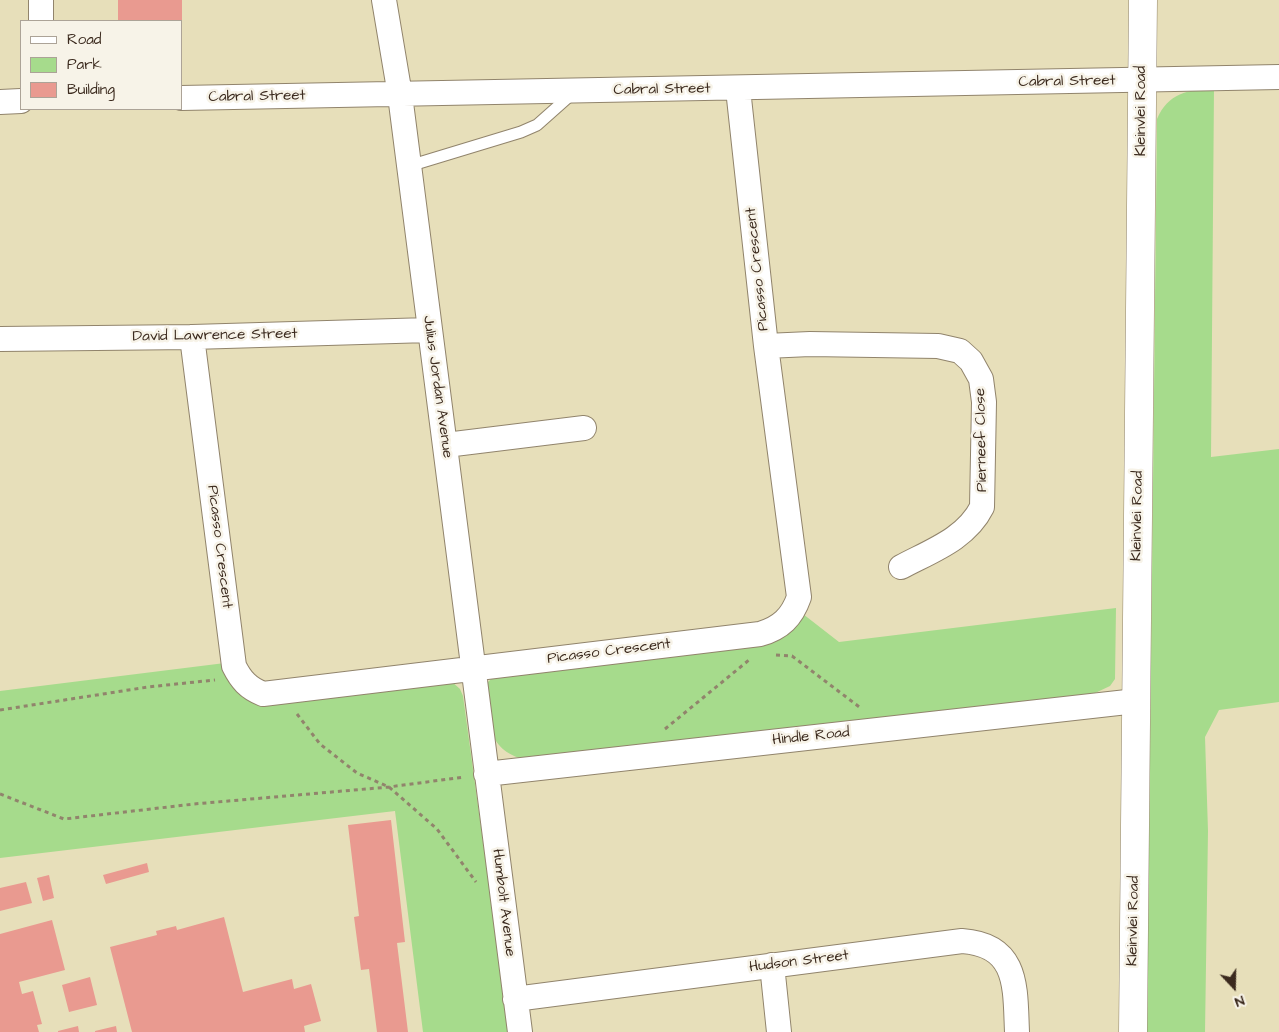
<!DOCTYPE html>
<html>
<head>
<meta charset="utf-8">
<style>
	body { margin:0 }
	#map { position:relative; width:1279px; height:1032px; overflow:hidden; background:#e7dfba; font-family:"Architects Daughter",sans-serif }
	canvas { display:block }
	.legend { position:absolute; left:20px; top:20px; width:162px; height:90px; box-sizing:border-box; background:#f7f3e8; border:1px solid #aca397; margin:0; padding:6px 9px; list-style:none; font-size:15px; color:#3b2a1e }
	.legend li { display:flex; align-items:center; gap:10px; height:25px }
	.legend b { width:25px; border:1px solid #aca397 }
	.north { position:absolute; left:1209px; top:962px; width:50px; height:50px; -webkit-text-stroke:4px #f7f3e8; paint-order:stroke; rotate:159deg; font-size:14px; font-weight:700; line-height:20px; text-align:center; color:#3b2a1e }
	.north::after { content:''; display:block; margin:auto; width:18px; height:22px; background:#3b2a1e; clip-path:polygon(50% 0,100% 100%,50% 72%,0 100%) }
</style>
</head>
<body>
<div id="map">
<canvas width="1279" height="1032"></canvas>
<ul class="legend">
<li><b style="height:6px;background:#fff"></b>Road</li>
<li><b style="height:14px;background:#a6db8c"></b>Park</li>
<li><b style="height:14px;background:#e99a90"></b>Building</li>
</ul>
<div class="north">N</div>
</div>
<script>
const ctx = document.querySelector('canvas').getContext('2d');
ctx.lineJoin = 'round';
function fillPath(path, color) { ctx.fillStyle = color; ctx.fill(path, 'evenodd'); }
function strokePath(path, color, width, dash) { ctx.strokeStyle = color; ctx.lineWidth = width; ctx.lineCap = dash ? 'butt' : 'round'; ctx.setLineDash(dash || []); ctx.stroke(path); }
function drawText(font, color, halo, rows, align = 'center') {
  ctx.font = font + ' "Architects Daughter",sans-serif'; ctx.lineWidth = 5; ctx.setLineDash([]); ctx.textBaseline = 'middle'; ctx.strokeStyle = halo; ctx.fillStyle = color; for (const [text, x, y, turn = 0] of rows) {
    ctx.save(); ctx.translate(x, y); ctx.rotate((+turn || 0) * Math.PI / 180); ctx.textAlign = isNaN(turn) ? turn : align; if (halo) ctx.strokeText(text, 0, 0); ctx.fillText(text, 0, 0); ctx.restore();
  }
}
const green = new Path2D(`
	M 1214,88 L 1211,457 L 1279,449 L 1279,702 L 1219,710 L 1205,737 L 1208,831 L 1205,1032 L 1147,1032 L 1157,119 C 1168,93 1188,90 1214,88 Z
	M 1116,608 L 1115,679 L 1110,686 L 1093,694 L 526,760 C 484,749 489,719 486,684 L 493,677 L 803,614 L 839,642 Z
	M 225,663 L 239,689 L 451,681 L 460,689 L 463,696 L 509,1032 L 423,1032 L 395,811 L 0,858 L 0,691 Z`);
const building = new Path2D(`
	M 118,0 L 182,0 L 182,21 L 118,21 Z
	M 391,820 L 405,942 L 397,943 L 408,1032 L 377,1032 L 369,969 L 361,970 L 354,917 L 359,916 L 348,825 Z
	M 147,863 L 149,872 L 106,884 L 103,875 Z
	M 49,875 L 54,898 L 43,901 L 37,878 Z
	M 26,882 L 32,903 L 0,911 L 0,888 Z
	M 224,917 L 243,992 L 292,979 L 294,989 L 311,984 L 321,1021 L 304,1026 L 305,1032 L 132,1032 L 110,947 L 157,935 L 156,931 L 176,926 L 177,930 Z
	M 52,920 L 65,970 L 19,982 L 22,994 L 33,991 L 42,1024 L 37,1025 L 39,1032 L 0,1032 L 0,934 Z
	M 90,977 L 97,1005 L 69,1012 L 62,985 Z
	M 78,1026 L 79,1032 L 58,1032 L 58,1031 Z
	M 116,1026 L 117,1032 L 95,1032 L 95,1031 Z`);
const path = new Path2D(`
	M 776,655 L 792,656 L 862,709
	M 0,710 L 148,687 L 215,680
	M 297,714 L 320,744 L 357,773 L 389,787 L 437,829 L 476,882
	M 665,729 L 749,660
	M 0,794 L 64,819 L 194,804 L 389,787 L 464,777`);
const service = new Path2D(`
	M 409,166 L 521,132 L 537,125 L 573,93`);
const minor = new Path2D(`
	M 41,0 L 41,21
	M 384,0 L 400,95 L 520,1032
	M 181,98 L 1279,77
	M 0,102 L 21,101
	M 192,337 L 234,666 C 241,680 248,688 263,694 L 760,634 C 781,628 792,617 799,597 L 766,346 L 738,89
	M 0,339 L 192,337 L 429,330
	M 766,346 L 810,344 L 938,346 L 960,351 L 971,361 L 981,379 L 984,402 L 982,507 C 966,539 931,551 901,567
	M 446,445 L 584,428
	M 486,774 L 1136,701
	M 772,965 L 779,1032
	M 515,999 L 962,941 C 1019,945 1015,988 1017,1032`);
const tertiary = new Path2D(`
	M 1133,1032 L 1143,0`);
const streetNames = [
	["Cabral Street",1067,82,-1],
	["Cabral Street",662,90,-1],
	["Cabral Street",257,97,-1],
	["Kleinvlei Road",1142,111,-90],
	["Picasso Crescent",758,269,-96],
	["David Lawrence Street",215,336,-1],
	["Julius Jordan Avenue",437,387,82],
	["Pierneef Close",982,440,-91],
	["Kleinvlei Road",1138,516,-89],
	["Picasso Crescent",219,547,83],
	["Picasso Crescent",609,652,-7],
	["Hindle Road",811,737,-6],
	["Humbolt Avenue",503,903,83],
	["Kleinvlei Road",1134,921,-89],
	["Hudson Street",799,962,-7]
];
fillPath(green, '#a6db8c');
fillPath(building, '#e99a90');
strokePath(service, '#91846c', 13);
strokePath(minor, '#91846c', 26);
strokePath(tertiary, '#91846c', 29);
strokePath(path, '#91846c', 3, [4, 4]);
strokePath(service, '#fff', 11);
strokePath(minor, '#fff', 24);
strokePath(tertiary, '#fff', 28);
drawText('15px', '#3b2a1e', '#f7f3e8', streetNames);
</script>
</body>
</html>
